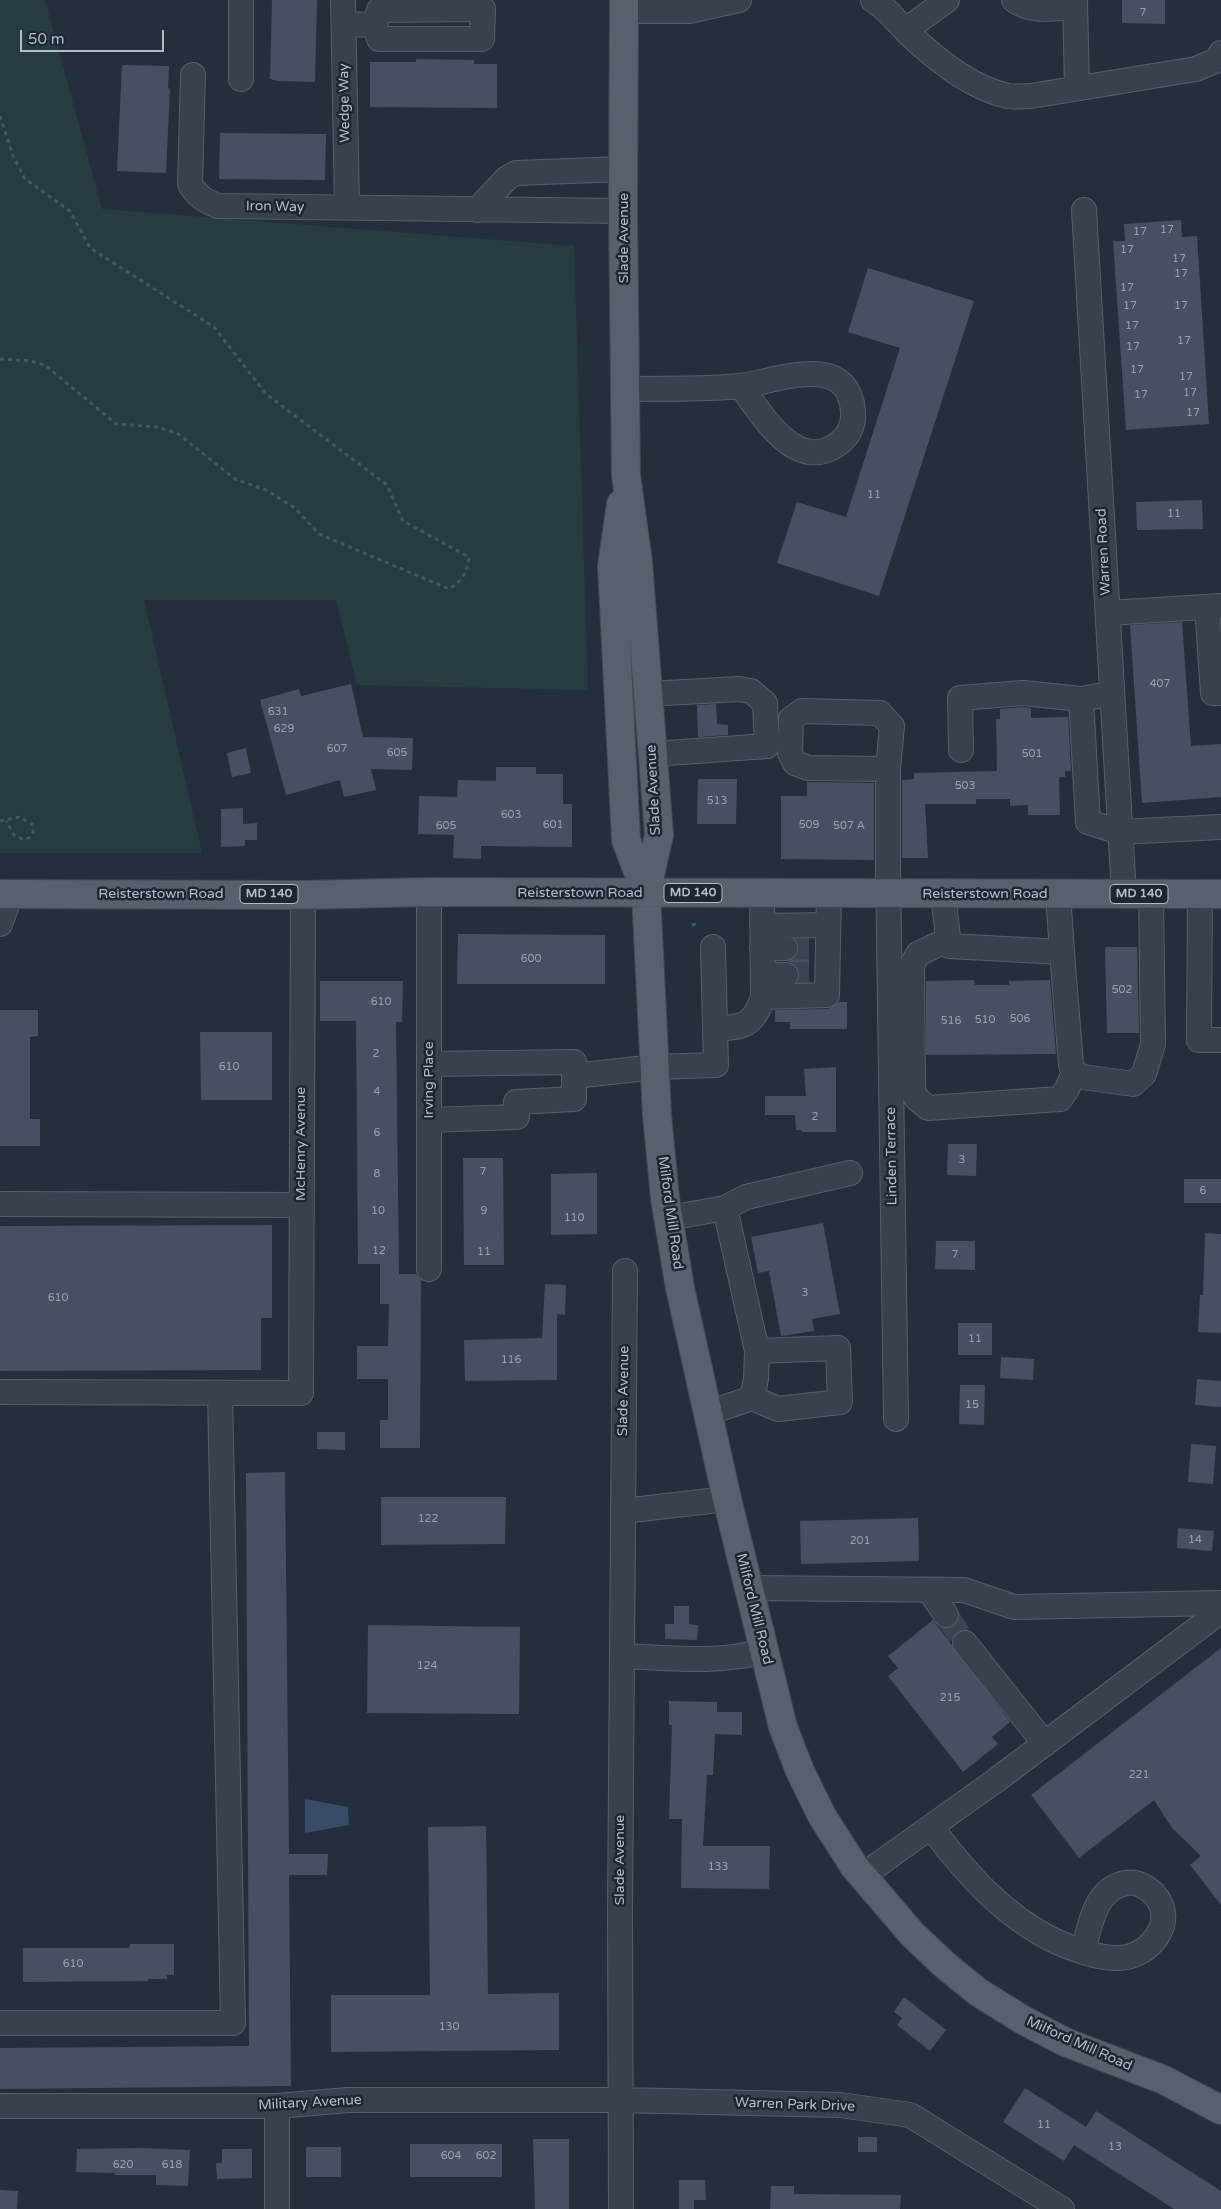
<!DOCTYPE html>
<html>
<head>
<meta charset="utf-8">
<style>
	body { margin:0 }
	#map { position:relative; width:1221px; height:2209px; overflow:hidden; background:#242f3e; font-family:"Varela Round",sans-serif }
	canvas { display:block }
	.scale { position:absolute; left:20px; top:30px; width:144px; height:22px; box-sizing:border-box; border:2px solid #b4bcc9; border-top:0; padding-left:6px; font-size:15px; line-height:18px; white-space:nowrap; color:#b4bcc9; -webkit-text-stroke:4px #1d2633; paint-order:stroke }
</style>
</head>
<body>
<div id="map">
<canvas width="1221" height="2209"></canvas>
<div class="scale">50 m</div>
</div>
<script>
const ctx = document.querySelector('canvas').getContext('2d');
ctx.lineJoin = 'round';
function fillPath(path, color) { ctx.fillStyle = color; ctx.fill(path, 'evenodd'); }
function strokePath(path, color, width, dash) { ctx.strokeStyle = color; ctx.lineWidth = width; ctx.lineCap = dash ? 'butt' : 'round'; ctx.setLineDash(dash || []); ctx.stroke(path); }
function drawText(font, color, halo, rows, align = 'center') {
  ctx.font = font + ' "Varela Round",sans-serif'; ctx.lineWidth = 5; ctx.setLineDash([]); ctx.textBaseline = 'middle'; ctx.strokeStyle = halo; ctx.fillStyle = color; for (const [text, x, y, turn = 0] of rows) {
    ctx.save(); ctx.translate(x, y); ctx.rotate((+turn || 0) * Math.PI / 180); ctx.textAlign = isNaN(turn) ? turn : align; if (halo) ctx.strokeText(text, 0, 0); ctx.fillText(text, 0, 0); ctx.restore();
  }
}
const green = new Path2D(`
	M 0,0 L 45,0 L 102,209 L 574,246 L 588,690 L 357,685 L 336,600 L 144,600 L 202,853 L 0,853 Z`);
const water = new Path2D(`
	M 305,1799 L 348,1807 L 349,1825 L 305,1833 Z`);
const building = new Path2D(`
	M 272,0 L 317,0 L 315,82 L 278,81 L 270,79 Z
	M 1122,0 L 1165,0 L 1165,24 L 1122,23 Z
	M 416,59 L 474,60 L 474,64 L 497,64 L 497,108 L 370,107 L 370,62 L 416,62 Z
	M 122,65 L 169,66 L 168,89 L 170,88 L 166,173 L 117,171 Z
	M 220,133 L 326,134 L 325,180 L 219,179 Z
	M 1181,220 L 1182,237 L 1197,236 L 1209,424 L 1126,430 L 1113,241 L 1125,241 L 1124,224 Z
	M 868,268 L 974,301 L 879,596 L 777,563 L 797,502 L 846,517 L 900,348 L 848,332 Z
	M 1202,500 L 1203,529 L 1137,530 L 1136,502 Z
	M 1182,622 L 1191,746 L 1221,744 L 1221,797 L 1142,803 L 1130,625 Z
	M 351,684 L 363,737 L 413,738 L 412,770 L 371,769 L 376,790 L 344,797 L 340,780 L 286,795 L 260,700 L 299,689 L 301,696 Z
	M 716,704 L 717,724 L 728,725 L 728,735 L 698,737 L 697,705 Z
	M 1023,707 L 1031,708 L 1031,718 L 1068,717 L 1071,771 L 1065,771 L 1065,777 L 1059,777 L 1060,815 L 1028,815 L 1028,805 L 1010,806 L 1010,799 L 976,799 L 976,804 L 925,804 L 928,858 L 902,858 L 902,780 L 914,779 L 914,773 L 997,771 L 996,719 L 1000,719 L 1000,709 Z
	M 246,748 L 251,773 L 232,777 L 227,753 Z
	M 496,767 L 536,767 L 536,774 L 563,774 L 563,804 L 572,804 L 572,847 L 481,846 L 481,859 L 453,858 L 454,835 L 418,834 L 419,796 L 457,797 L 458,780 L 496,781 Z
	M 698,779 L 737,779 L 736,824 L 697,824 Z
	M 807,782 L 874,783 L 874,860 L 781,859 L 781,796 L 807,796 Z
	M 243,808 L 243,824 L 257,823 L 257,840 L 245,840 L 245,846 L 221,847 L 221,809 Z
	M 458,934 L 605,935 L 605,984 L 457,984 Z
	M 795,939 L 809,939 L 809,982 L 798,982 L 800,975 L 798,969 L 793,963 L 787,961 L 797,954 L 799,948 Z
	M 1105,947 L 1137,947 L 1139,1033 L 1107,1033 Z
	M 974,980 L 975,985 L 1009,985 L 1009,981 L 1050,980 L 1056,1054 L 926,1055 L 926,981 Z
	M 320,981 L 403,981 L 402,1022 L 396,1022 L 399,1274 L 416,1274 L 421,1280 L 420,1448 L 380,1448 L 380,1420 L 388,1420 L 388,1379 L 357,1379 L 357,1346 L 388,1346 L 389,1304 L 380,1304 L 380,1264 L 358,1264 L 356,1021 L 320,1021 Z
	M 839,1002 L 847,1002 L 847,1029 L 790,1029 L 790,1022 L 775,1022 L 775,1010 L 828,1009 Z
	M 0,1010 L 38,1010 L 38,1036 L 30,1037 L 30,1119 L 40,1119 L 40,1146 L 0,1146 Z
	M 200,1032 L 272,1032 L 272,1100 L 201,1100 Z
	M 836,1067 L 836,1132 L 802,1132 L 801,1130 L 796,1130 L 795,1115 L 765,1115 L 765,1096 L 806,1096 L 804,1069 Z
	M 948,1144 L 977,1144 L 976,1176 L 947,1175 Z
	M 463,1158 L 503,1158 L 504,1265 L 464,1265 Z
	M 597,1173 L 597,1234 L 551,1235 L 551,1174 Z
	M 1184,1179 L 1221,1179 L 1221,1203 L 1184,1203 Z
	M 823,1223 L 840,1314 L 812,1319 L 814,1331 L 781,1336 L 769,1271 L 758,1273 L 751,1237 Z
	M 272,1225 L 272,1318 L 261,1318 L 261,1370 L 0,1371 L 0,1226 Z
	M 1205,1233 L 1221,1234 L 1221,1333 L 1198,1332 L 1200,1295 L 1203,1295 Z
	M 936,1241 L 975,1241 L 975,1270 L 935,1269 Z
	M 545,1284 L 566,1285 L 565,1315 L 557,1314 L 557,1380 L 465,1381 L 464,1340 L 542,1338 Z
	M 958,1323 L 992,1323 L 992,1355 L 958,1355 Z
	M 1001,1357 L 1034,1359 L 1033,1380 L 1000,1378 Z
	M 1197,1379 L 1221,1381 L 1221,1407 L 1195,1405 Z
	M 960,1385 L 985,1385 L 984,1425 L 959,1424 Z
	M 317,1432 L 345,1432 L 345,1450 L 317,1449 Z
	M 1191,1444 L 1216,1446 L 1213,1484 L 1188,1482 Z
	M 285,1472 L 289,1854 L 328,1854 L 327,1875 L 289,1875 L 291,2086 L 0,2089 L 0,2048 L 249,2046 L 246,1473 Z
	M 381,1497 L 506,1497 L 505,1544 L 381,1545 Z
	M 918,1518 L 919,1561 L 801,1564 L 800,1521 Z
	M 1178,1528 L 1214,1531 L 1212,1551 L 1177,1548 Z
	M 674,1606 L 689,1606 L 689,1624 L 698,1625 L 697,1640 L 665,1639 L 665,1624 L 674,1624 Z
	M 933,1620 L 1010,1722 L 992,1737 L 998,1744 L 963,1772 L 888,1676 L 898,1668 L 888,1656 Z
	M 368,1625 L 520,1627 L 519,1714 L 367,1713 Z
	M 1221,1648 L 1221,1905 L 1190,1865 L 1201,1856 L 1172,1828 L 1154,1800 L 1079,1858 L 1031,1795 Z
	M 669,1701 L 717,1702 L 717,1712 L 742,1712 L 742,1735 L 715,1734 L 713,1775 L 707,1775 L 703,1846 L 770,1846 L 769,1889 L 681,1888 L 682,1819 L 669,1819 L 672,1725 L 669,1725 Z
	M 486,1826 L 488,1994 L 559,1993 L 559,2050 L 331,2052 L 331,1995 L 430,1995 L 428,1827 Z
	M 130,1944 L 174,1944 L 174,1975 L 167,1975 L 167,1979 L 148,1979 L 148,1981 L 23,1982 L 23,1948 L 129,1948 Z
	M 904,1997 L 946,2030 L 930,2051 L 897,2025 L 902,2018 L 894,2012 Z
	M 1025,2088 L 1086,2127 L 1096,2111 L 1221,2191 L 1221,2209 L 1174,2209 L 1074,2145 L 1064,2161 L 1003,2122 Z
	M 858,2137 L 877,2137 L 877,2152 L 858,2152 Z
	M 533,2139 L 569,2139 L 569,2209 L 535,2209 Z
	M 410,2144 L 502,2144 L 502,2177 L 410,2177 Z
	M 306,2147 L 341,2147 L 341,2177 L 306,2177 Z
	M 141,2148 L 190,2150 L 188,2186 L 156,2185 L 156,2175 L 115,2175 L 115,2173 L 76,2172 L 77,2149 Z
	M 222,2149 L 252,2149 L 252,2178 L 217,2179 L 216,2163 L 222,2163 Z
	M 679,2180 L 705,2180 L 706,2200 L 694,2200 L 694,2209 L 679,2209 Z
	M 771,2186 L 794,2186 L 794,2194 L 901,2195 L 900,2209 L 770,2209 Z
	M 0,2190 L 18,2191 L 17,2209 L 0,2209 Z`);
const minorTunnel = new Path2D(`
	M 785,948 L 809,947
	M 786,975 L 809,974
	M 946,1615 L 965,1643`);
const path = new Path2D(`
	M 0,116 L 13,156 L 25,179 L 70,211 L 90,248 L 214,327 L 266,394 L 387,485 L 403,521 L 469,557 C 467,573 463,580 449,589 L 319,534 L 295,508 L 266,490 L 235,479 L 177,433 L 157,427 L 116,424 L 45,365 L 30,361 L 0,359
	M 0,821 L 19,817 L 32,824 L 33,832 L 29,838 L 22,839 L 14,835 L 6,821
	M 692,925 L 696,924 L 697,920`);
const minor = new Path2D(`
	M 343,0 L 347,206
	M 873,0 C 889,10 894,19 907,32 C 934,58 970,88 1008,96 C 1015,97 1024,96 1031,96 L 1196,69 L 1217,60 L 1221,53
	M 1014,0 C 1030,13 1055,8 1075,7
	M 1075,0 L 1077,88
	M 624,11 L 689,11 L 739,0
	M 344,24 L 375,25 L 379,39 L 482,39 L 483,9 L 379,10 L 375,25
	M 906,30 L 947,0
	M 193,75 L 190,184 C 197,196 205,201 218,206 L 623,211
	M 241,79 L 241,0
	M 477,210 L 507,178 L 516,173 L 623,169
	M 1084,210 L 1124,894
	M 625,389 C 663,388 702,390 739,386 C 773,383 848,349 853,411 C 854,425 849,436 838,444 C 796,474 762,415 741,386
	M 1207,607 L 1213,693 L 1221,693
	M 1108,613 L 1221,606
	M 648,694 L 739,689 L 751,691 L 765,703 L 767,746 L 653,754
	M 1081,699 L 1088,822 L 1120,832 L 1221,827
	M 961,750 L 960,698 L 1023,693 L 1081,699 L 1098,696
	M 888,769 L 808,768 L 795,763 L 790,753 L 791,719 L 802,711 L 880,713 L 892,726 L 888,769 L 888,869 L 896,1419
	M 429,892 L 429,1269
	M 762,893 L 763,997 L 827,995 L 829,894
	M 943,894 L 949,946 L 1062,952 L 1058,894
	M 1200,894 L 1199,1040 L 1221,1040
	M 0,924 L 11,894
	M 762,926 L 828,925
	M 947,940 L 918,954 L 912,965 L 913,1088 L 916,1098 L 928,1108 L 1060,1099 L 1067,1089 L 1074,1073
	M 762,948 L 785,948
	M 1062,952 L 1071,1065 L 1074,1073 L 1083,1077 L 1133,1084 L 1144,1074 L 1153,1044 L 1151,894
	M 763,975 L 786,975
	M 715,1029 C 744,1027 753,1026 763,997
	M 574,1076 L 655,1067 L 716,1065 L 713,947
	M 429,1120 L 517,1117 L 516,1102 L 574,1099 L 574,1062 L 429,1064
	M 0,1204 L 301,1205
	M 725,1208 L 746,1197 L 850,1173
	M 669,1218 L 725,1208 L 757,1351 L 756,1379 L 752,1398 L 708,1413
	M 0,1392 L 301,1393 L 303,895
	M 752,1398 L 778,1409 L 840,1402 L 838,1348 L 757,1351
	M 623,1511 L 727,1499
	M 749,1588 L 964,1590 L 1014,1607 L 1221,1603
	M 929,1590 L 946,1615
	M 965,1643 L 1045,1744
	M 622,1656 C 670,1658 718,1664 764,1651
	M 931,1827 C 965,1872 1003,1916 1055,1941 C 1073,1949 1097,1958 1117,1958 C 1149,1959 1179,1921 1154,1894 C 1147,1887 1136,1881 1127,1883 C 1095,1887 1090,1926 1083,1951
	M 862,1876 L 995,1781 L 1221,1611
	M 0,2023 L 233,2023 L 220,1393
	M 0,2106 L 277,2106 L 348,2100 L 620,2100 L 840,2105 L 910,2115 L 1062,2209
	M 277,2106 L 277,2209
	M 621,2209 L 620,1911 L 625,1271`);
const major = new Path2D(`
	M 624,0 L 623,211 L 626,475 L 638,562 L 659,835 L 646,893 L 657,1115 L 665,1198 L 680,1288 L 727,1499 L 783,1727 L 800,1771 L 822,1816 L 854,1866 L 912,1934 L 946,1966 L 978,1992 L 1023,2020 L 1065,2042 L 1164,2080 L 1221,2110
	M 621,504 L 612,566 L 626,840 L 646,893
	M 0,894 L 303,895 L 429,892 L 1221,894`);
const numberNames = [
	["7",1143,13],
	["17",1167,230],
	["17",1140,232],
	["17",1127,250],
	["17",1179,259],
	["17",1181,274],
	["17",1127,288],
	["17",1130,306],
	["17",1181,306],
	["17",1132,326],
	["17",1184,341],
	["17",1133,347],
	["17",1137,370],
	["17",1186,377],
	["17",1190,393],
	["17",1141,395],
	["17",1193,413],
	["11",874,495],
	["11",1174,514],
	["407",1160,684],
	["631",278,712],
	["629",284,729],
	["607",337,749],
	["605",397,753],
	["501",1032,754],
	["503",965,786],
	["513",717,801],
	["603",511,815],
	["601",553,825],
	["509",809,825],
	["605",446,826],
	["507 A",849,826],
	["600",531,959],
	["502",1122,990],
	["610",381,1002],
	["506",1020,1019],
	["510",985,1020],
	["516",951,1021],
	["2",376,1054],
	["610",229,1067],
	["4",377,1092],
	["2",815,1117],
	["6",377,1133],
	["3",962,1160],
	["7",483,1172],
	["8",377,1174],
	["6",1203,1191],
	["10",378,1211],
	["9",484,1211],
	["110",574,1218],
	["12",379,1251],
	["11",484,1252],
	["7",955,1255],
	["3",805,1293],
	["610",58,1298],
	["11",975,1339],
	["116",511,1360],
	["15",972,1405],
	["122",428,1519],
	["14",1195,1540],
	["201",860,1541],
	["124",427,1666],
	["215",950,1698],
	["221",1139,1775],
	["133",718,1867],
	["610",73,1964],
	["130",449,2027],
	["11",1044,2125],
	["13",1115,2147],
	["604",451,2156],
	["602",486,2156],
	["620",123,2165],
	["618",172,2165]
];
const shields = [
	[693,893,58],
	[269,894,58],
	[1139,894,58]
];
const shieldNames = [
	["MD 140",693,893],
	["MD 140",269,894],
	["MD 140",1139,894]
];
const streetNames = [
	["Wedge Way",345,103,-91],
	["Iron Way",275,207,1],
	["Slade Avenue",624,238,-90],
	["Warren Road",1104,552,-93],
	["Slade Avenue",654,790,-93],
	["Reisterstown Road",580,893],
	["Reisterstown Road",161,894],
	["Reisterstown Road",985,894],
	["Irving Place",429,1080,-90],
	["McHenry Avenue",301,1144,-90],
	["Linden Terrace",892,1156,-91],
	["Milford Mill Road",670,1213,82],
	["Slade Avenue",624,1391,-89],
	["Milford Mill Road",754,1609,76],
	["Slade Avenue",620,1860,-90],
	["Milford Mill Road",1079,2044,24],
	["Military Avenue",310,2103,-3],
	["Warren Park Drive",795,2105,2]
];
fillPath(green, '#263c3f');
fillPath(water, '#394c67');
fillPath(building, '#455162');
strokePath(minorTunnel, '#3a4453', 24, [24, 12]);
strokePath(minor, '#565f6c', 26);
strokePath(major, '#414a57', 30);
strokePath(path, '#44595c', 3, [4, 4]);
strokePath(minor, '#38414e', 24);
strokePath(major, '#56606e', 28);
drawText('11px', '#98a1af', null, numberNames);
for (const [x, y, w] of shields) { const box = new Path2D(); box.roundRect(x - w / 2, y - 9.5, w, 19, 4); ctx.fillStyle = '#1d2633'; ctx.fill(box); strokePath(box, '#b4bcc9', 1); }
drawText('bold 12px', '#b4bcc9', null, shieldNames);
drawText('14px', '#b4bcc9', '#1d2633', streetNames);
</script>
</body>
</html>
